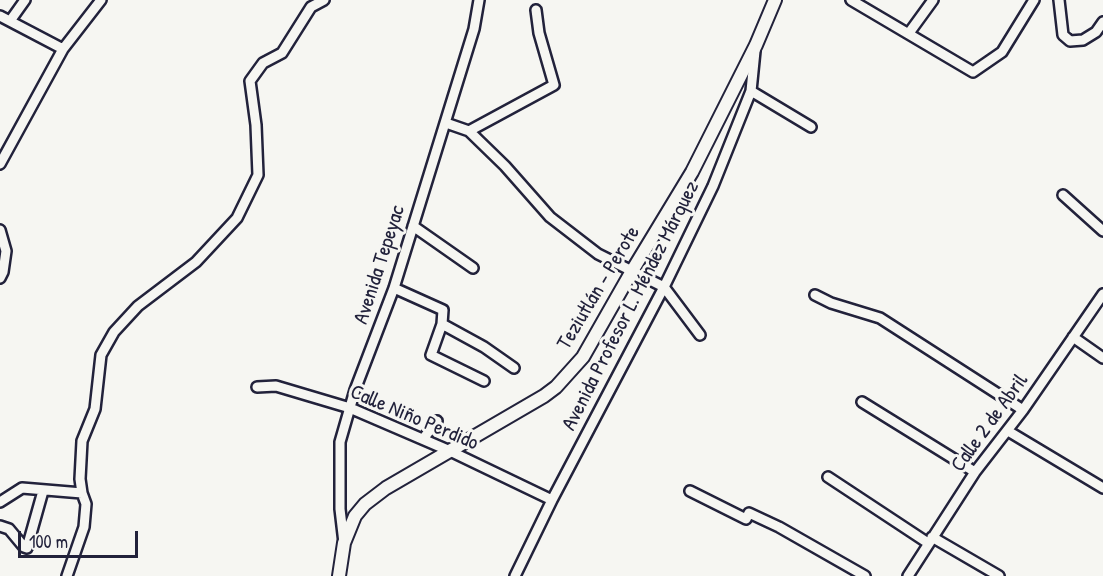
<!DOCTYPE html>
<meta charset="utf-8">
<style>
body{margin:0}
#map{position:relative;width:1103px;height:576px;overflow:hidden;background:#f6f6f2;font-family:"Patrick Hand",sans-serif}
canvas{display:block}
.scale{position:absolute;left:18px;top:531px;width:120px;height:27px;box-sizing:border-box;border:3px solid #22223b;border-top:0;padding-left:8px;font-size:18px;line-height:21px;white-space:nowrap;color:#22223b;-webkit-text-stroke:4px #f6f6f2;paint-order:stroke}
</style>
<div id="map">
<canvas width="1103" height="576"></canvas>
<div class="scale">100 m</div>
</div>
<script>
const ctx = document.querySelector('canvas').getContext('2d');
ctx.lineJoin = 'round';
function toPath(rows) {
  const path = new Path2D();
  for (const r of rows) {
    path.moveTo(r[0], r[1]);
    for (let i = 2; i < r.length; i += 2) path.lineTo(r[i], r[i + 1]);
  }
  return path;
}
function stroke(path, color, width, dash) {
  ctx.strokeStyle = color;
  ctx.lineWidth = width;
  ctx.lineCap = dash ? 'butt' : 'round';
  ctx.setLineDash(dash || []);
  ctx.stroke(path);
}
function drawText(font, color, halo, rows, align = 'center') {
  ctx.font = font + ' "Patrick Hand",sans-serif';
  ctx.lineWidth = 6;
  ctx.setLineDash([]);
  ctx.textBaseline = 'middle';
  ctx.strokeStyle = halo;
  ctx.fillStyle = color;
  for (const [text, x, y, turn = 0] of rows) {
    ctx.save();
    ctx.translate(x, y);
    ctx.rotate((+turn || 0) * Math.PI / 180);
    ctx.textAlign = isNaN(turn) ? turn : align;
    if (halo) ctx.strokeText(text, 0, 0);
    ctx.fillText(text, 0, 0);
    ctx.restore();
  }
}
const minor = toPath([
 [851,0,973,72,1002,52,1034,0],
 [1059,0,1063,35,1070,41,1083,40,1096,32,1103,22],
 [0,16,63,49],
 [10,21,25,0],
 [909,33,933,0],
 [751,91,811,127],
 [446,123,469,131,505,166,550,217,598,254,664,287,700,335],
 [469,131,554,85,539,33,536,10],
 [0,164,63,49,101,0],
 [1063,195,1103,231],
 [413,226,473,268],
 [0,230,6,251,3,272,0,278],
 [394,288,443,310,442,324,431,355,484,381],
 [815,295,831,303,880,318,1023,410],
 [442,324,484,347,514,368],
 [1073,337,1103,358],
 [257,387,276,386,350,408,450,451,552,500],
 [862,402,975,472],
 [1008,431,1103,488],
 [423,439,437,421],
 [828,477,928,543],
 [690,491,746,519,749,513,779,527,865,576],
 [0,502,22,488,82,493],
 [0,526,9,529,24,547,27,548,43,491],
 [932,537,999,576],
 [344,543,340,509,340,442,355,390,394,288,474,29,479,0],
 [67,576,84,527,86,504,82,493,80,479,82,441,95,409,101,355,114,332,138,306,196,262,237,218,258,175,256,125,250,81,263,63,282,53,311,7,324,0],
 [515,576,552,500,664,287,713,186,751,91,755,51],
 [908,576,975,472,1023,410,1103,294]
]);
const major = toPath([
 [339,576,344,543,355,516,365,504,386,488,544,396,556,387,583,357,632,271,692,172,756,45,775,0]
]);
const streetNames = [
 ["Avenida Tepeyac",380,265,-72],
 ["Teziutlán - Perote",599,288,-59],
 ["Avenida Profesor L. Méndez Márquez",631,306,-63],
 ["Calle Niño Perdido",414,418,23],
 ["Calle 2 de Abril",990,423,-54]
];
stroke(minor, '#22223b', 14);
stroke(major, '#22223b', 16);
stroke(minor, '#f6f6f2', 9);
stroke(major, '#f6f6f2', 12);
drawText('21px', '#22223b', '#f6f6f2', streetNames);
</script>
